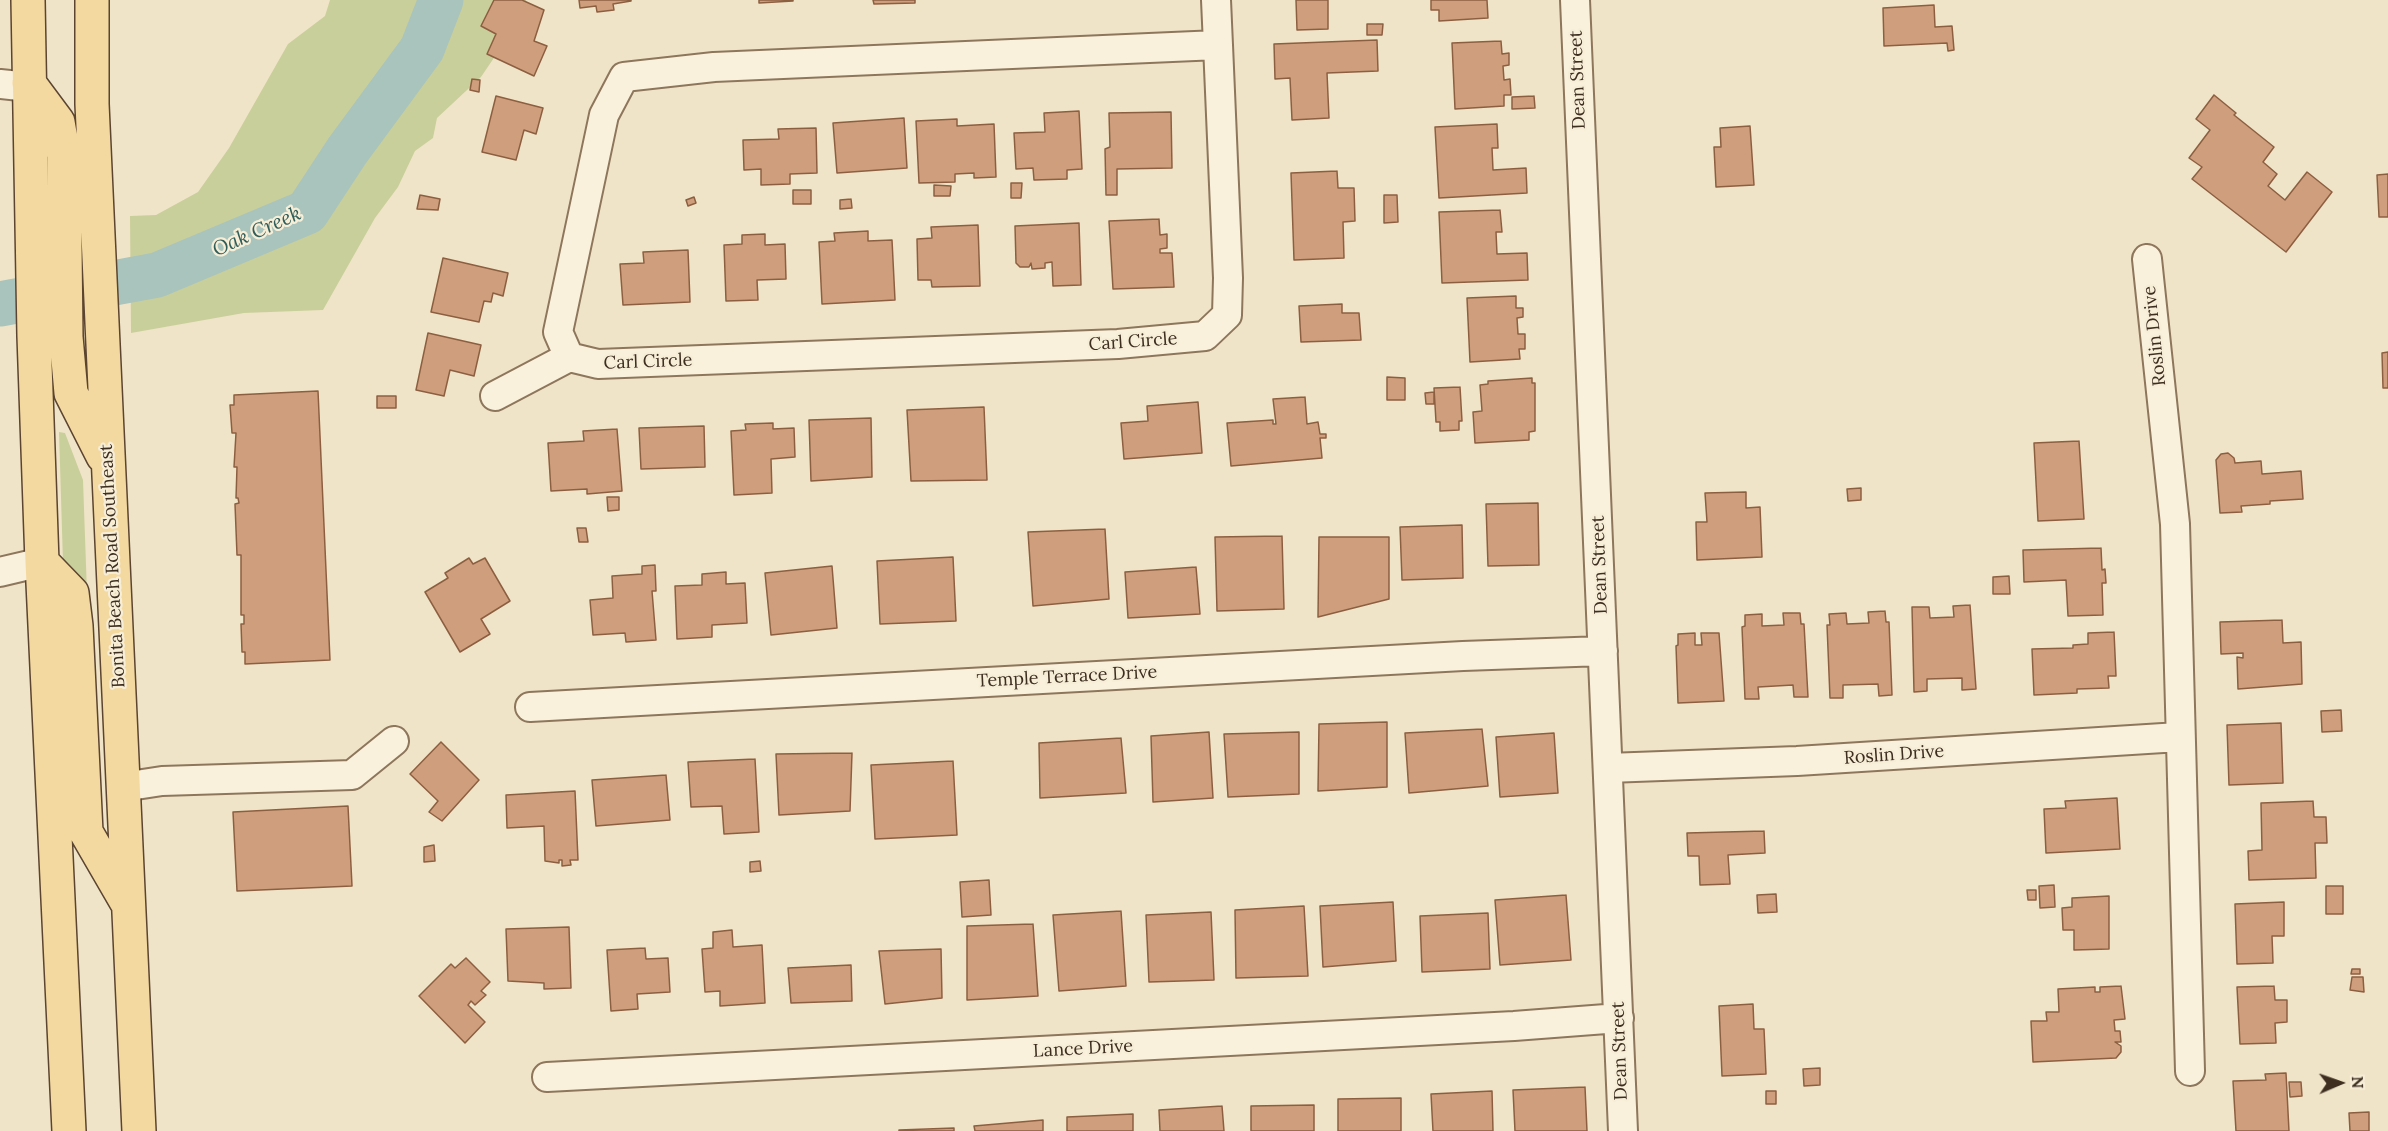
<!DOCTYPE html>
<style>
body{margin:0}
#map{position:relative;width:2388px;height:1131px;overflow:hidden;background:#f0e4c8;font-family:Lora,serif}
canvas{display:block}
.north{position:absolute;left:2310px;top:1053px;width:60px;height:60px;-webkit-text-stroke:4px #f7eed8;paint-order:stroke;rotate:88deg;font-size:16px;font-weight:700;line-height:24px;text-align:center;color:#3d2e20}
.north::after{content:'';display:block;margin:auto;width:21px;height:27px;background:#3d2e20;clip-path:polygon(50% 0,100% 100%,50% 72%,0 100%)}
</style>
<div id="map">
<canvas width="2388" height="1131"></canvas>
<div class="north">N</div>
</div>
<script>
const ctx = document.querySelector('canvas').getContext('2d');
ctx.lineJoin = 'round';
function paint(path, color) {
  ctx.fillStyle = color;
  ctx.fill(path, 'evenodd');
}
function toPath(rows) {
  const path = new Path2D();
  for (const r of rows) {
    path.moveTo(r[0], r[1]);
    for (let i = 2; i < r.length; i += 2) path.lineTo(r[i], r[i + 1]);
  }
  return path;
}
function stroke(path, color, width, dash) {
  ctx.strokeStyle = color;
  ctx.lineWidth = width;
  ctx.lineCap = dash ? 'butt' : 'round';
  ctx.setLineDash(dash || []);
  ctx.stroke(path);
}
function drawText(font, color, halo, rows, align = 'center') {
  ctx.font = font + ' Lora,serif';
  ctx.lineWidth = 4.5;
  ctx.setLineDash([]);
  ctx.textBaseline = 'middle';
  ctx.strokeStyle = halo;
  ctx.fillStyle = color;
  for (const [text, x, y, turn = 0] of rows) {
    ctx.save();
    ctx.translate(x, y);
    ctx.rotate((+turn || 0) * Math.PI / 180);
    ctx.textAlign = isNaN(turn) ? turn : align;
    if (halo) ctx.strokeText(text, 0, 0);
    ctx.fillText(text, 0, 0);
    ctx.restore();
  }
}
const green = toPath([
 [330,0,526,0,525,12,481,77,437,118,433,138,415,151,398,187,375,218,323,310,244,313,131,333,130,216,156,215,198,192,229,148,288,44,325,16],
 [59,432,65,433,83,480,87,593,63,563]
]);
const river = toPath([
 [0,304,157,275,307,212,347,151,422,49,441,0]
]);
const building = toPath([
 [494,0,522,0,544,10,534,41,547,46,534,76,487,54,496,34,481,26,494,0],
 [579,0,631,0,631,1,613,4,614,10,597,12,596,6,580,8,579,0],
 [759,0,793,0,793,1,759,3,759,0],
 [873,0,915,0,915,3,874,4,873,0],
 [1296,0,1328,0,1328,29,1297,30,1296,0],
 [1431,0,1487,0,1488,18,1439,21,1439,10,1431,10,1431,0],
 [1934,5,1935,27,1952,26,1954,50,1948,51,1947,43,1884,46,1883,8,1934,5],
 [1367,24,1383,24,1382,35,1367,35,1367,24],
 [1377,40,1378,71,1327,73,1329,118,1292,120,1290,78,1275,79,1274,44,1377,40],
 [1501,41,1502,54,1509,53,1509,65,1503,66,1504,80,1510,79,1511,95,1504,95,1504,106,1455,109,1452,43,1501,41],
 [472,79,480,80,479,92,470,90,472,79],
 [2214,95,2236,113,2234,115,2274,147,2263,162,2277,174,2268,186,2285,200,2307,172,2332,192,2286,252,2192,179,2202,167,2189,158,2210,130,2196,119,2214,95],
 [496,96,543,108,536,134,524,130,516,160,482,152,496,96],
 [1534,96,1535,108,1512,109,1512,97,1534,96],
 [1079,111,1082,169,1067,170,1067,179,1034,180,1033,168,1016,169,1014,133,1045,132,1044,113,1079,111],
 [1171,112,1172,168,1117,169,1117,195,1106,195,1105,149,1110,147,1109,113,1171,112],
 [904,118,907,168,837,173,833,123,904,118],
 [957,119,957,126,994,124,996,177,974,178,974,173,955,174,955,182,919,183,916,121,957,119],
 [1497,124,1498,148,1492,148,1493,170,1526,168,1527,193,1439,198,1435,127,1497,124],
 [1750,126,1754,185,1716,187,1714,147,1721,147,1720,128,1750,126],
 [816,128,817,173,790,174,790,184,761,185,761,169,744,170,743,140,779,139,778,129,816,128],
 [1337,171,1338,188,1354,188,1355,221,1343,222,1344,258,1294,260,1291,173,1337,171],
 [2388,174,2388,217,2379,217,2377,175,2388,174],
 [1011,183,1022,183,1021,198,1011,198,1011,183],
 [934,185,951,186,950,196,934,196,934,185],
 [793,190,811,190,811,204,793,204,793,190],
 [420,195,440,199,438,210,417,209,420,195],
 [1384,195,1397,195,1398,222,1384,223,1384,195],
 [694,197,696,203,688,206,686,200,694,197],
 [851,199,852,208,840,209,840,200,851,199],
 [1500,210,1502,232,1496,232,1497,254,1527,253,1528,280,1442,283,1439,212,1500,210],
 [1159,219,1160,235,1167,234,1167,248,1160,249,1160,253,1172,253,1174,287,1113,289,1109,221,1159,219],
 [1079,223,1081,285,1053,286,1052,262,1045,263,1045,268,1032,269,1031,263,1029,267,1020,267,1016,263,1015,226,1079,223],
 [978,225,980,286,932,287,931,280,918,280,917,239,932,238,931,227,978,225],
 [868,231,868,241,892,240,895,300,822,304,819,242,835,241,834,233,868,231],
 [765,234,765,245,785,244,786,279,757,280,758,300,726,301,724,245,742,244,742,235,765,234],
 [688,250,690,302,623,305,620,264,644,263,643,252,688,250],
 [443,258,508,273,503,296,493,293,491,302,484,301,479,322,431,312,443,258],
 [1516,296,1516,308,1523,308,1523,317,1517,318,1518,334,1525,334,1525,349,1519,349,1520,359,1470,362,1467,298,1516,296],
 [1342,304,1342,313,1359,313,1361,340,1301,342,1299,306,1342,304],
 [428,333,481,345,474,376,450,370,444,396,416,390,428,333],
 [2388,352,2388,388,2383,388,2382,353,2388,352],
 [1387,377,1405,378,1405,400,1387,400,1387,377],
 [1532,378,1532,383,1535,383,1535,431,1529,432,1529,440,1475,443,1473,412,1482,411,1480,385,1488,384,1488,381,1532,378],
 [1460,387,1462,421,1459,421,1459,430,1440,431,1440,422,1436,422,1434,388,1460,387],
 [318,391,330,660,245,664,245,652,242,652,241,624,244,624,244,615,241,615,241,555,237,555,235,504,239,503,238,498,236,498,237,467,234,467,236,433,232,433,230,405,234,405,234,395,318,391],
 [1434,392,1434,404,1426,404,1425,393,1434,392],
 [377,396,396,396,396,408,377,408,377,396],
 [1305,397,1307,424,1318,422,1320,434,1326,434,1326,438,1320,438,1322,458,1231,466,1227,423,1273,420,1273,424,1276,424,1273,399,1305,397],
 [1198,402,1202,453,1124,459,1121,423,1148,421,1147,406,1198,402],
 [984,407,987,480,911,481,907,410,984,407],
 [871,418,872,477,811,481,809,420,871,418],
 [773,423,773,429,794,428,795,457,771,459,772,493,734,495,731,431,746,430,745,424,773,423],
 [704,426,705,467,641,469,639,428,704,426],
 [617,429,622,491,587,494,587,489,551,491,548,443,584,441,583,431,617,429],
 [2079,441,2084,519,2038,521,2034,443,2079,441],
 [2228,453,2234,458,2235,463,2261,461,2262,474,2301,471,2303,499,2270,501,2270,504,2241,506,2242,512,2220,513,2216,460,2221,454,2228,453],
 [1861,488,1861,500,1848,501,1847,489,1861,488],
 [1746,492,1746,508,1760,507,1762,557,1697,560,1696,522,1707,522,1705,493,1746,492],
 [607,497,619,497,619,510,608,511,607,497],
 [1538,503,1539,565,1488,566,1486,504,1538,503],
 [1462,525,1463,578,1402,580,1400,527,1462,525],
 [577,528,586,528,588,542,579,542,577,528],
 [1105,529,1109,599,1033,606,1028,532,1105,529],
 [1282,536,1284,609,1217,611,1215,537,1282,536],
 [1319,537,1389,537,1389,599,1318,617,1319,537],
 [2101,548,2102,570,2105,569,2106,583,2102,583,2103,615,2068,616,2066,580,2024,582,2023,550,2101,548],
 [953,557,956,621,880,624,877,561,953,557],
 [469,558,473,564,485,558,510,601,481,619,490,634,460,652,425,592,448,578,445,573,469,558],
 [655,565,656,591,652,591,656,640,626,642,625,633,593,635,590,600,613,598,612,576,642,574,642,566,655,565],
 [832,566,837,628,771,635,765,573,832,566],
 [1196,567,1200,614,1128,618,1125,572,1196,567],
 [726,572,726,584,745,583,747,623,712,625,712,637,677,639,675,586,702,585,702,574,726,572],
 [2009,576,2010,594,1993,594,1993,577,2009,576],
 [1970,605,1976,689,1962,690,1962,678,1927,679,1927,691,1914,692,1912,607,1929,607,1930,618,1954,617,1953,606,1970,605],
 [1885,611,1886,622,1889,622,1892,695,1879,696,1878,684,1843,685,1843,698,1830,698,1827,625,1830,625,1829,614,1846,613,1847,624,1869,623,1868,612,1885,611],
 [1783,613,1800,613,1801,624,1804,624,1808,697,1794,697,1793,685,1758,687,1759,699,1745,699,1742,627,1745,626,1745,615,1762,614,1762,626,1784,625,1783,613],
 [2282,620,2283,643,2301,642,2302,684,2238,689,2237,657,2243,658,2243,653,2221,654,2220,622,2282,620],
 [2114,632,2116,676,2108,676,2109,688,2077,689,2077,693,2034,695,2032,649,2073,648,2073,645,2088,644,2088,633,2114,632],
 [1695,633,1695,645,1702,645,1701,633,1719,633,1724,701,1678,703,1676,646,1678,645,1678,634,1695,633],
 [2341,710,2342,731,2322,732,2321,711,2341,710],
 [1387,722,1387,787,1318,791,1319,724,1387,722],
 [2281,723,2283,783,2229,785,2227,725,2281,723],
 [1482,729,1488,786,1409,793,1405,733,1482,729],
 [1209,732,1213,798,1153,802,1151,736,1209,732],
 [1299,732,1299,794,1228,797,1224,734,1299,732],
 [1554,733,1558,793,1500,797,1496,737,1554,733],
 [1121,738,1126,793,1040,798,1039,743,1121,738],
 [441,742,479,780,442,821,429,812,438,801,410,774,441,742],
 [852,753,850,811,779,815,776,754,852,753],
 [755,759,759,832,724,834,722,806,691,807,688,762,755,759],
 [953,761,957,835,875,839,871,765,953,761],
 [666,775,670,820,596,826,592,780,666,775],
 [575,791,578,860,570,860,571,865,562,866,562,860,559,860,559,863,545,861,544,826,507,828,506,795,575,791],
 [2117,798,2120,849,2046,853,2044,809,2066,808,2065,801,2117,798],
 [2313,801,2314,817,2326,817,2327,843,2315,843,2316,878,2249,880,2248,851,2262,850,2261,803,2313,801],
 [348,806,352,886,237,891,233,812,348,806],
 [1764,831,1765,853,1728,855,1730,884,1700,885,1699,856,1688,856,1687,833,1764,831],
 [434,845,435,861,424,862,424,847,434,845],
 [760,861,761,871,750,872,750,862,760,861],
 [989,880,991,915,962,917,960,882,989,880],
 [2054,885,2055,907,2040,908,2039,886,2054,885],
 [2326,886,2343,886,2343,914,2326,914,2326,886],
 [2027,890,2036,890,2036,900,2028,900,2027,890],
 [1776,894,1777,912,1758,913,1757,895,1776,894],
 [1566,895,1571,960,1500,965,1495,900,1566,895],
 [2109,896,2109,949,2074,950,2074,930,2063,930,2062,908,2072,907,2072,898,2109,896],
 [1393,902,1396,961,1323,967,1320,906,1393,902],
 [2284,902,2284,936,2272,936,2273,963,2237,964,2235,904,2284,902],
 [1304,906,1308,976,1236,978,1235,910,1304,906],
 [1121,911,1126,986,1059,991,1053,915,1121,911],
 [1211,912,1214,980,1149,982,1146,915,1211,912],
 [1488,913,1490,969,1422,972,1420,916,1488,913],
 [1033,924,1038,996,967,1000,967,926,1033,924],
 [569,927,571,988,544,989,544,983,508,981,506,929,569,927],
 [732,930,733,947,762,945,765,1003,720,1006,720,991,705,992,702,949,713,948,713,932,732,930],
 [645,948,646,959,668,958,670,992,637,994,638,1009,611,1011,607,950,645,948],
 [941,949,942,998,885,1004,879,951,941,949],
 [466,958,490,982,481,991,486,995,475,1005,471,1001,468,1005,485,1022,465,1043,419,996,451,964,455,968,466,958],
 [851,965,852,1001,791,1003,788,968,851,965],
 [2352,969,2360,969,2360,974,2351,974,2352,969],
 [2352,977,2363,977,2364,992,2350,990,2352,977],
 [2121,986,2125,1019,2114,1020,2115,1031,2120,1031,2121,1042,2115,1042,2121,1046,2121,1052,2116,1058,2033,1062,2031,1021,2047,1021,2046,1012,2059,1012,2058,989,2095,987,2095,992,2100,992,2100,987,2121,986],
 [2274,986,2275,1000,2287,1000,2287,1022,2275,1023,2276,1043,2240,1044,2237,987,2274,986],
 [1753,1004,1754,1029,1764,1029,1766,1074,1722,1076,1719,1006,1753,1004],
 [1820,1068,1820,1085,1804,1086,1803,1069,1820,1068],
 [2286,1073,2289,1131,2236,1131,2233,1081,2266,1080,2265,1074,2286,1073],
 [2289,1082,2301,1082,2302,1096,2290,1097,2289,1082],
 [1585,1087,1587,1131,1515,1131,1513,1090,1585,1087],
 [1492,1091,1493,1131,1433,1131,1431,1094,1492,1091],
 [1766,1091,1776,1091,1776,1104,1766,1104,1766,1091],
 [1401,1098,1401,1131,1338,1131,1338,1099,1401,1098],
 [1314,1105,1314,1131,1251,1131,1251,1106,1314,1105],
 [1222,1106,1224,1131,1160,1131,1159,1110,1222,1106],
 [2369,1112,2369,1131,2350,1131,2349,1113,2369,1112],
 [1133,1114,1133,1131,1067,1131,1067,1117,1133,1114],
 [1043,1120,1043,1131,975,1131,974,1126,1043,1120],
 [954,1128,954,1131,899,1131,899,1130,954,1128]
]);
const minor = toPath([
 [1216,0,1218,45],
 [1575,0,1623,1131],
 [1218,45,1228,278,1227,315,1205,336,1118,344,598,364,569,357,558,332,604,115,624,77,714,67,1218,45],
 [0,84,29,87],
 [2147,259,2175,524,2190,1071],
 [495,396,569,357],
 [0,572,42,562],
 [530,707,1463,656,1603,651],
 [1608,768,1797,761,2179,737],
 [123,787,162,781,352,775,394,741],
 [547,1077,1514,1026,1619,1018]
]);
const major = toPath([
 [28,0,34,336,42,562,69,1131],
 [92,0,92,104,139,1131],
 [29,83,58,122,64,156,66,337,71,393,103,456],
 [42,562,72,593,76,626,86,832,126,901]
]);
const streetNames = [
 ["Dean Street",1578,80,-92],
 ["Roslin Drive",2155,336,-96],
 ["Carl Circle",1133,342,-4],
 ["Carl Circle",648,362,-2],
 ["Dean Street",1600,565,-92],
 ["Bonita Beach Road Southeast",113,566,-93],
 ["Temple Terrace Drive",1067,677,-3],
 ["Roslin Drive",1894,755,-4],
 ["Lance Drive",1083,1049,-3],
 ["Dean Street",1620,1051,-92]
];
const waterNames = [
 ["Oak Creek",257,232,-24]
];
paint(green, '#c9cf9b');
stroke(river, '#a9c4bc', 45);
paint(building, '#cf9f7d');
stroke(building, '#8d5f41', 1.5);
stroke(minor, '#8d765c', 32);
stroke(major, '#5b4430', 36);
stroke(minor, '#faf1dc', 28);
stroke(major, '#f3d9a0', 33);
drawText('18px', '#3d2e20', '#f7eed8', streetNames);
drawText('italic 20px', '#2f5d5a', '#f7eed8', waterNames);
</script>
